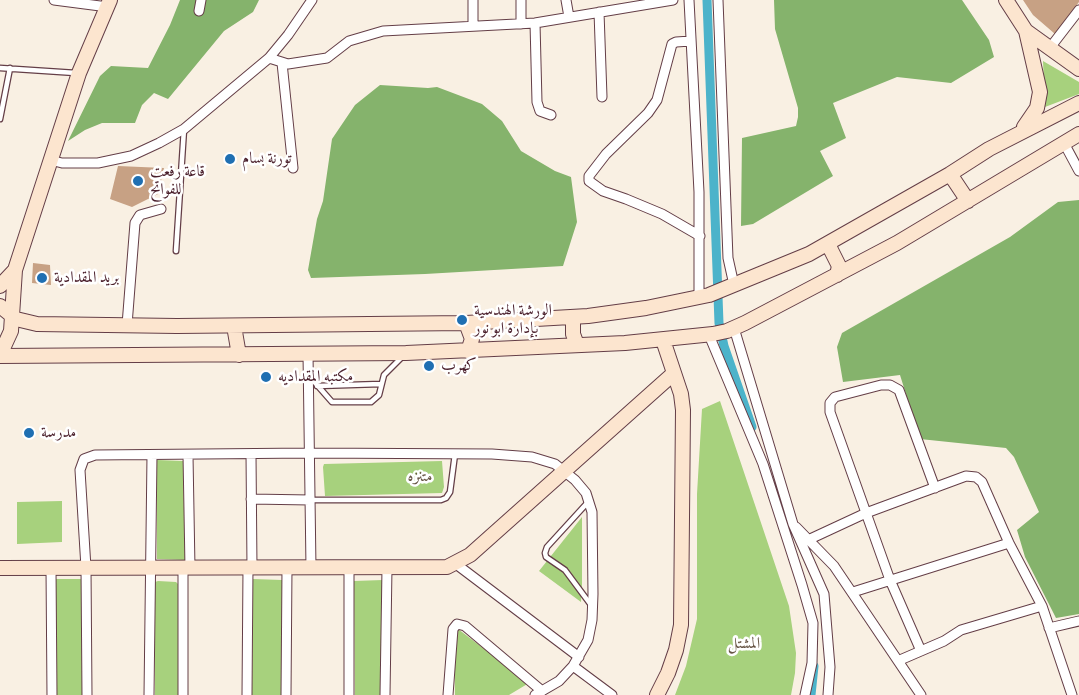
<!DOCTYPE html>
<meta charset="utf-8">
<style>
body{margin:0}
canvas{display:block;background:#f9f0e3}
</style>
<canvas width="1079" height="695"></canvas>
<script>
const ctx = document.querySelector('canvas').getContext('2d');
ctx.lineJoin = 'round';
function paint(path, color) {
  ctx.fillStyle = color;
  ctx.fill(path, 'evenodd');
}
function toPath(rows) {
  const path = new Path2D();
  for (const r of rows) {
    path.moveTo(r[0], r[1]);
    for (let i = 2; i < r.length; i += 2) path.lineTo(r[i], r[i + 1]);
  }
  return path;
}
function stroke(path, color, width, dash) {
  ctx.strokeStyle = color;
  ctx.lineWidth = width;
  ctx.lineCap = dash ? 'butt' : 'round';
  ctx.setLineDash(dash || []);
  ctx.stroke(path);
}
function drawText(font, color, halo, rows, align = 'center') {
  ctx.font = font + ' Alegreya,Amiri,serif';
  ctx.lineWidth = 5;
  ctx.setLineDash([]);
  ctx.textBaseline = 'middle';
  ctx.strokeStyle = halo;
  ctx.fillStyle = color;
  for (const [text, x, y, turn = 0] of rows) {
    ctx.save();
    ctx.translate(x, y);
    ctx.rotate((+turn || 0) * Math.PI / 180);
    ctx.textAlign = isNaN(turn) ? turn : align;
    if (halo) ctx.strokeText(text, 0, 0);
    ctx.fillText(text, 0, 0);
    ctx.restore();
  }
}
const green = toPath([
 [1043,61,1079,82,1079,94,1045,107],
 [720,401,789,606,796,653,795,673,791,695,675,695,686,666,697,619,697,494,702,409],
 [157,460,183,461,185,560,157,559],
 [442,461,444,487,442,493,325,496,323,467,324,464],
 [62,501,62,542,17,544,17,502],
 [582,517,582,584,581,602,539,571],
 [56,579,81,579,82,695,54,695],
 [253,579,282,580,281,695,252,695],
 [383,580,383,695,355,695,354,581],
 [158,581,176,582,178,584,178,695,155,695,155,582],
 [458,629,529,683,509,695,455,695,454,638]
]);
const forest = toPath([
 [180,0,259,0,253,12,224,31,168,99,154,93,142,105,135,123,102,123,85,130,68,141,100,76,111,66,148,68,170,25],
 [774,0,962,0,989,40,994,57,951,83,897,77,833,103,846,138,820,151,833,176,753,224,741,226,742,138,796,126,798,117,798,108,775,29],
 [380,85,428,88,437,87,482,104,502,121,521,151,555,171,571,177,577,222,563,266,425,274,311,278,308,270,317,219,323,201,332,139,355,105],
 [1079,200,1079,614,1056,618,1025,557,1017,530,1039,512,1014,457,1006,448,920,439,900,375,843,382,837,347,842,333,1010,237,1058,202]
]);
const canal = toPath([
 [707,0,719,323,724,346,752,427],
 [811,695,814,666]
]);
const building = toPath([
 [1023,0,1079,0,1079,2,1055,34,1033,15],
 [118,166,164,168,158,194,132,207,110,199],
 [33,263,50,265,51,285,32,283]
]);
const lane = toPath([
 [0,68,76,73],
 [0,119,10,68],
 [176,251,184,129],
 [310,377,332,402,371,402,379,395,384,375,403,356],
 [317,386,381,384],
 [310,500,441,500,446,498,450,492,455,454],
 [589,501,547,547,545,553,546,557,565,570,591,605]
]);
const street = toPath([
 [54,0,108,7],
 [566,0,569,17],
 [689,0,699,192,699,297],
 [718,0,728,258,734,285],
 [199,11,201,0],
 [599,12,602,97],
 [535,23,537,102,540,111,551,115],
 [521,24,521,0],
 [473,26,473,0],
 [691,41,676,42,672,44,657,100,648,113,606,154,589,176,589,181,603,191,626,199,662,214,700,236],
 [1049,49,1079,10],
 [269,58,288,64,327,58,349,41,383,31,535,23,673,0],
 [282,63,293,168],
 [1064,143,1079,171],
 [50,160,62,163,98,163,131,156,159,143,184,129,269,58,288,35,312,0],
 [127,325,135,223,140,215,161,209],
 [734,328,793,524,824,594,830,667,828,695],
 [709,335,763,464,802,585,813,623,812,663,805,695],
 [308,354,311,568],
 [251,454,252,568],
 [188,455,190,568],
 [251,499,310,500],
 [796,527,834,566,921,695],
 [810,539,866,513,966,476,976,477,982,482,1009,543,1042,606,1072,695],
 [456,564,579,657],
 [349,568,349,695],
 [51,569,52,695],
 [853,592,1009,543],
 [1049,628,1079,621],
 [921,651,890,580,830,412,830,403,835,397,881,385,890,385,899,390,935,488],
 [900,660,944,641,961,630,1042,606],
 [573,666,612,695],
 [87,695,86,568,80,470,84,459,95,455,309,453,492,454,532,457,555,464,575,480,586,493,592,512,593,594,592,620,588,640,573,666,559,681,535,695],
 [149,695,152,455],
 [183,695,183,568],
 [247,695,248,568],
 [286,695,287,568],
 [385,695,387,568],
 [448,695,453,629,457,624,465,626,542,691]
]);
const secondary = toPath([
 [1006,0,1026,31,1079,69],
 [1024,127,1037,108,1040,92,1026,31],
 [950,174,968,201],
 [828,244,839,266,837,275],
 [0,286,15,270],
 [0,306,16,319,37,324,177,326,466,323,588,316,646,308,709,295,809,254,950,174,989,149,1079,103],
 [573,317,573,334,577,345],
 [466,323,472,339,468,351],
 [234,326,239,355],
 [0,355,11,331,15,270,79,73,110,0],
 [0,356,406,353,625,343,713,334,727,331,745,323,897,243,1079,134],
 [0,568,447,567,470,555,673,374],
 [657,695,668,673,676,650,681,625,683,410,681,394,663,340]
]);
const markers = [
 [230,159,6,"#1f6fb2"],
 [138,181,6,"#1f6fb2"],
 [42,278,6,"#1f6fb2"],
 [462,320,6,"#1f6fb2"],
 [429,366,6,"#1f6fb2"],
 [266,377,6,"#1f6fb2"],
 [29,433,6,"#1f6fb2"]
];
const poiNames = [
 ["تورنة بسام",242,159],
 ["قاعة رفعت",150,172],
 ["للفواتح",150,190],
 ["بريد المقدادية",54,278],
 ["الورشة الهندسية",474,311],
 ["بإدارة ابو نور",474,329],
 ["كهرب",441,366],
 ["مكتبه المقداديه",278,377],
 ["مدرسة",41,433]
];
const parkNames = [
 ["متنزه",420,477],
 ["المشتل",744,644]
];
paint(green, '#a7d17d');
paint(forest, '#85b36c');
stroke(canal, '#4cb3ca', 9);
paint(building, '#c7a184');
stroke(lane, '#643e47', 7);
stroke(street, '#643e47', 11);
stroke(secondary, '#643e47', 16);
stroke(lane, '#fff', 4.5);
stroke(street, '#fff', 9);
stroke(secondary, '#fce5cf', 14);
for (const [x, y, r, color] of markers) {
  const dot = new Path2D();
  dot.arc(x, y, r, 0, 2 * Math.PI);
  ctx.fillStyle = color;
  ctx.fill(dot);
  stroke(dot, '#fff', 2);
}
drawText('16px', '#4a1f2b', '#fff', poiNames, 'left');
drawText('16px', '#665444', '#fff', parkNames);
</script>
